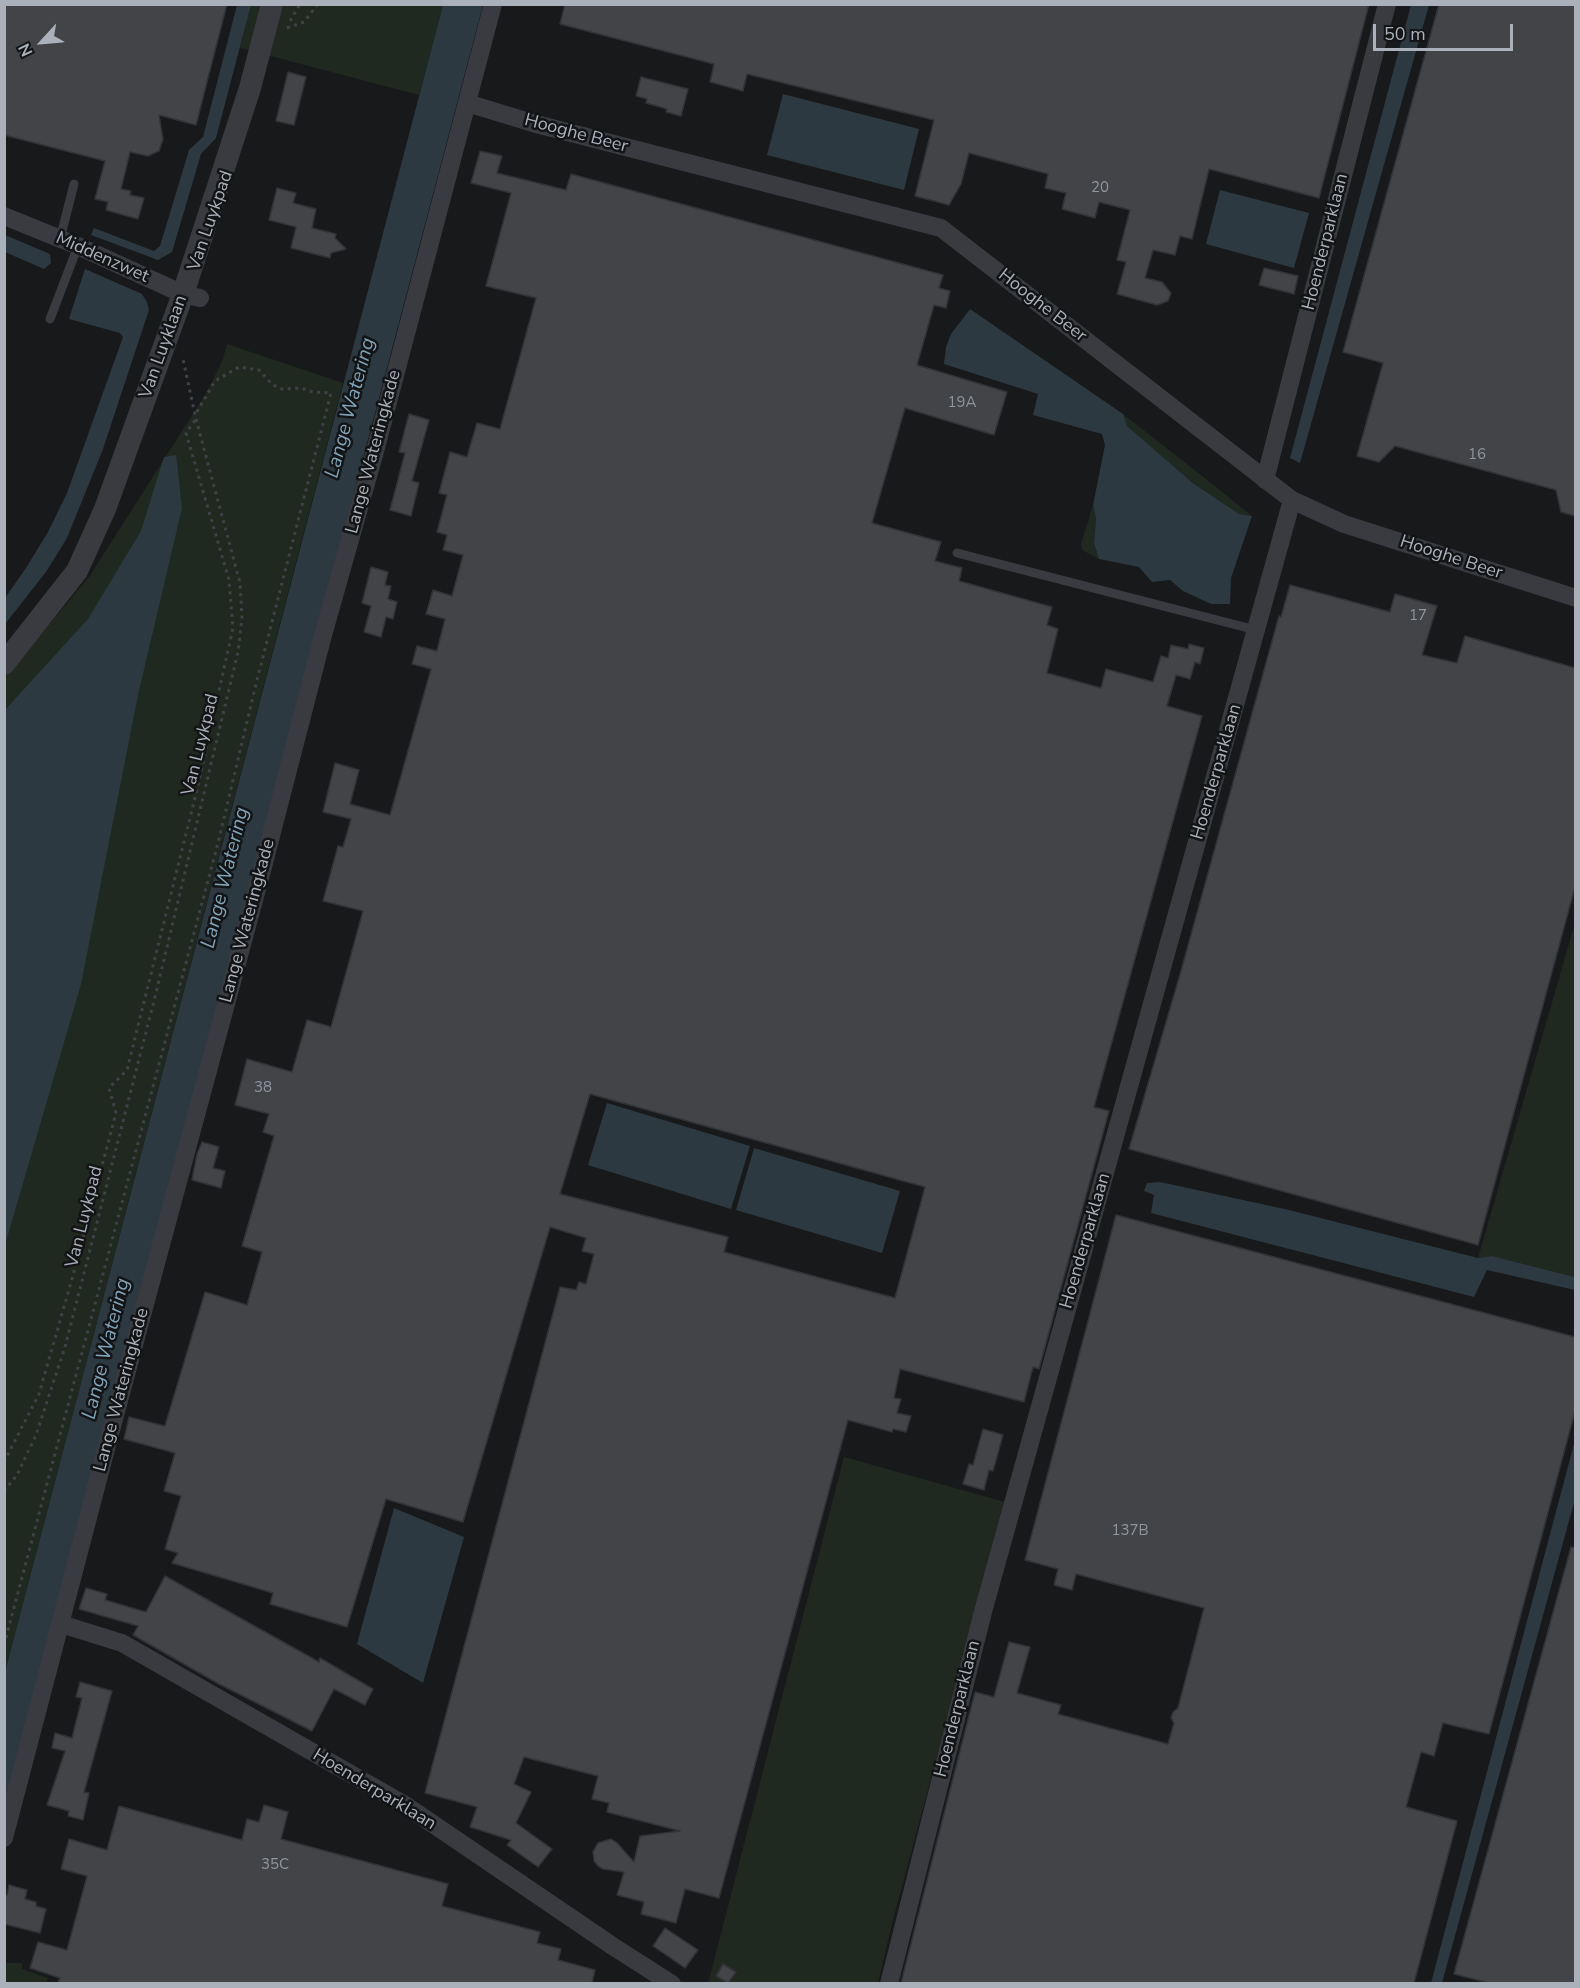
<!DOCTYPE html>
<style>
body{margin:0}
#map{position:relative;width:1580px;height:1988px;overflow:hidden;background:#18191b;font-family:"Nunito Sans",sans-serif}
canvas{display:block}
.frame{position:absolute;inset:0;border:6px solid #aab1bb;pointer-events:none}
.north{position:absolute;left:12px;top:12px;width:60px;height:60px;-webkit-text-stroke:4px #131416;paint-order:stroke;rotate:244deg;font-size:16px;font-weight:700;line-height:24px;text-align:center;color:#aab1bb}
.north::after{content:'';display:block;margin:auto;width:21px;height:27px;background:#aab1bb;clip-path:polygon(50% 0,100% 100%,50% 72%,0 100%)}
.scale{position:absolute;left:1373px;top:24px;width:140px;height:27px;box-sizing:border-box;border:3px solid #aab1bb;border-top:0;padding-left:8px;font-size:18px;line-height:21px;white-space:nowrap;color:#aab1bb;-webkit-text-stroke:4px #131416;paint-order:stroke}
</style>
<div id="map">
<canvas width="1580" height="1988"></canvas>
<div class="frame"></div>
<div class="north">N</div>
<div class="scale">50 m</div>
</div>
<script>
const ctx = document.querySelector('canvas').getContext('2d');
ctx.lineJoin = 'round';
function paint(path, color) {
  ctx.fillStyle = color;
  ctx.fill(path, 'evenodd');
}
function toPath(rows) {
  const path = new Path2D();
  for (const r of rows) {
    path.moveTo(r[0], r[1]);
    for (let i = 2; i < r.length; i += 2) path.lineTo(r[i], r[i + 1]);
  }
  return path;
}
function stroke(path, color, width, dash) {
  ctx.strokeStyle = color;
  ctx.lineWidth = width;
  ctx.lineCap = dash ? 'butt' : 'round';
  ctx.setLineDash(dash || []);
  ctx.stroke(path);
}
function drawText(font, color, halo, rows, align = 'center') {
  ctx.font = font + ' "Nunito Sans",sans-serif';
  ctx.lineWidth = 5;
  ctx.setLineDash([]);
  ctx.textBaseline = 'middle';
  ctx.strokeStyle = halo;
  ctx.fillStyle = color;
  for (const [text, x, y, turn = 0] of rows) {
    ctx.save();
    ctx.translate(x, y);
    ctx.rotate((+turn || 0) * Math.PI / 180);
    ctx.textAlign = isNaN(turn) ? turn : align;
    if (halo) ctx.strokeText(text, 0, 0);
    ctx.fillText(text, 0, 0);
    ctx.restore();
  }
}
const green = toPath([
 [251,5,443,5,419,95,240,48],
 [227,344,343,383,5,1672,5,677,89,577,207,392,223,359],
 [1123,414,1201,475,1252,516,1239,514,1194,484,1127,426],
 [1093,505,1096,519,1094,543,1099,559,1082,550,1081,544],
 [1575,923,1575,1277,1492,1256,1478,1258],
 [844,1457,1005,1502,893,1920,878,1983,708,1984],
 [5,1963,22,1963,22,1969,48,1978,46,1983,5,1983]
]);
const water = toPath([
 [237,5,251,5,216,138,201,154,172,252,158,260,91,235,94,228,154,251,160,246,189,150,203,137],
 [443,5,483,5,5,1811,5,1672],
 [1411,5,1429,5,1300,463,1290,458],
 [783,94,919,129,904,190,767,155],
 [1220,190,1309,213,1294,268,1206,244],
 [5,235,50,254,51,263,44,269,5,252],
 [85,269,142,294,147,302,149,310,103,449,67,538,46,572,5,624,5,598,26,568,48,532,67,493,123,337,120,333,69,319],
 [970,309,1123,414,1127,426,1194,484,1239,514,1252,516,1231,578,1230,604,1211,604,1183,591,1170,580,1152,582,1139,567,1099,559,1094,543,1096,519,1093,505,1105,445,1102,434,1033,415,1038,394,944,364,946,347,951,334],
 [176,455,182,508,138,695,81,984,5,1245,5,710,88,619,141,531,164,457],
 [607,1103,750,1146,731,1209,588,1165],
 [754,1148,900,1191,882,1253,736,1210],
 [1160,1182,1289,1210,1478,1258,1492,1256,1575,1277,1575,1290,1487,1270,1474,1297,1151,1213,1154,1195,1144,1191,1147,1183],
 [1575,1440,1575,1499,1442,1983,1431,1983],
 [394,1508,464,1537,423,1683,357,1644]
]);
const building = toPath([
 [4,4,227,4,196,125,159,115,163,139,159,151,148,156,130,152,121,189,131,191,130,195,144,198,138,219,106,210,108,202,95,199,105,161,4,135,4,4],
 [565,4,1369,4,1319,198,1209,169,1192,239,1180,236,1175,255,1153,250,1145,278,1162,282,1171,293,1168,301,1157,305,1117,294,1126,262,1117,260,1130,210,1099,202,1095,218,1062,209,1066,193,1045,188,1048,174,969,153,961,184,949,205,915,196,934,120,747,74,743,91,710,82,714,64,560,24,565,4],
 [1439,4,1575,4,1575,516,1561,512,1556,490,1395,446,1379,462,1357,456,1383,363,1343,352,1439,4],
 [288,72,306,77,294,125,276,121,288,72],
 [641,77,688,89,681,116,666,112,667,109,646,103,647,99,636,96,641,77],
 [480,151,502,156,497,173,566,190,571,174,943,275,939,288,950,291,946,308,934,305,917,365,1007,392,994,435,905,408,872,523,941,542,935,561,962,568,959,581,1052,607,1047,625,1058,629,1047,673,1101,688,1106,669,1153,682,1161,656,1168,658,1171,645,1188,649,1189,644,1204,648,1200,664,1195,662,1190,679,1176,675,1167,706,1202,716,1094,1107,1109,1111,1039,1369,1033,1367,1024,1402,900,1369,894,1398,901,1399,897,1413,911,1416,906,1432,893,1429,892,1432,848,1420,719,1898,685,1889,676,1923,641,1914,644,1902,617,1895,624,1872,603,1869,598,1866,594,1861,593,1852,598,1843,611,1839,617,1843,634,1862,640,1836,680,1831,607,1812,609,1803,592,1799,598,1776,524,1757,514,1784,531,1792,516,1823,552,1849,538,1867,507,1845,511,1840,470,1827,477,1807,425,1793,560,1287,576,1290,579,1282,586,1284,594,1254,582,1251,586,1238,550,1227,463,1522,386,1499,347,1627,270,1604,273,1593,172,1563,178,1553,165,1549,181,1496,164,1491,175,1453,124,1439,129,1417,165,1426,205,1292,247,1305,262,1252,242,1246,274,1136,263,1132,269,1114,235,1105,247,1059,292,1072,307,1020,331,1027,363,911,323,901,338,846,343,847,351,819,323,812,335,763,359,770,350,804,390,815,431,669,412,664,417,646,437,651,445,619,426,614,433,590,452,596,463,555,443,550,447,535,437,532,447,495,439,493,450,452,467,457,477,423,500,429,536,298,486,286,511,193,471,183,480,151],
 [590,1094,925,1187,895,1298,724,1252,728,1237,560,1194,590,1094],
 [277,188,296,193,293,203,316,209,312,228,336,234,335,238,346,249,331,253,330,258,291,248,296,227,269,220,277,188],
 [1264,268,1298,276,1294,294,1259,285,1264,268],
 [409,414,429,420,412,481,419,483,411,516,390,510,405,453,399,452,409,414],
 [371,567,388,572,385,585,391,586,388,599,397,602,393,619,386,617,381,637,364,632,371,606,362,603,371,567],
 [1290,585,1390,612,1395,594,1437,606,1422,655,1457,663,1465,636,1575,668,1575,887,1478,1245,1129,1149,1181,971,1279,616,1281,617,1290,585],
 [202,1142,219,1147,213,1168,225,1171,221,1188,192,1180,197,1154,202,1142],
 [1116,1215,1575,1337,1575,1411,1489,1734,1443,1723,1434,1756,1421,1752,1406,1807,1457,1821,1414,1983,901,1983,975,1692,994,1697,1009,1642,1030,1647,1017,1693,1061,1705,1058,1714,1168,1744,1174,1723,1171,1718,1173,1712,1178,1708,1204,1608,1076,1574,1072,1590,1054,1585,1058,1569,1025,1560,1116,1215],
 [983,1429,1003,1435,993,1471,989,1470,984,1490,963,1484,969,1464,973,1465,983,1429],
 [1571,1547,1575,1548,1575,1983,1489,1983,1454,1974,1571,1547],
 [165,1576,319,1662,320,1658,373,1689,365,1705,334,1689,312,1731,219,1684,133,1635,138,1626,79,1609,86,1588,107,1594,105,1600,146,1612,165,1576],
 [80,1682,112,1691,84,1792,89,1793,83,1820,68,1816,69,1811,47,1805,65,1751,52,1748,55,1733,72,1738,82,1698,76,1697,80,1682],
 [264,1805,288,1812,281,1839,448,1884,442,1906,540,1932,537,1943,561,1949,558,1960,595,1970,592,1983,58,1983,60,1978,30,1968,38,1942,67,1950,87,1876,61,1869,69,1839,107,1850,119,1806,242,1840,247,1819,259,1822,264,1805],
 [9,1885,27,1890,25,1899,36,1902,36,1906,46,1909,40,1933,4,1924,4,1894,7,1895,9,1885],
 [665,1928,698,1950,685,1968,653,1946,665,1928],
 [723,1964,736,1972,728,1983,716,1976,723,1964]
]);
const path = toPath([
 [290,21,300,4],
 [287,28,304,22,318,4],
 [4,1462,39,1394,70,1286,116,1113,109,1088,127,1070,197,790,233,628,229,580,186,433,196,419],
 [4,1491,17,1475,36,1435,65,1347,154,1001,238,652,242,618,240,583,196,419,183,359],
 [4,1645,218,843,257,680,331,393,313,392,301,388,282,389,273,385,259,370,239,367,215,381,195,415]
]);
const service = toPath([
 [60,239,74,184],
 [50,319,78,246],
 [957,553,1256,630]
]);
const minor = toPath([
 [467,103,536,124,941,228,1292,500,1344,524,1576,598],
 [4,216,78,246,183,294,200,298],
 [1265,480,1387,4],
 [61,1624,122,1643,405,1805,614,1947,672,1984],
 [4,1838,107,1445,264,863,323,635,374,455,493,4],
 [889,1984,984,1608,1292,500]
]);
const tertiary = toPath([
 [4,664,77,571,105,509,183,294,250,88,272,4]
]);
const numberNames = [
 ["20",1100,188],
 ["19A",962,403],
 ["16",1477,455],
 ["17",1418,616],
 ["38",263,1088],
 ["137B",1130,1531],
 ["35C",275,1865]
];
const streetNames = [
 ["Hooghe Beer",576,134,15],
 ["Van Luykpad",211,221,-71],
 ["Hoenderparklaan",1326,242,-76],
 ["Middenzwet",102,258,24],
 ["Hooghe Beer",1042,306,38],
 ["Van Luyklaan",164,347,-70],
 ["Lange Wateringkade",374,452,-75],
 ["Hooghe Beer",1451,558,18],
 ["Van Luykpad",201,745,-76],
 ["Hoenderparklaan",1217,772,-74],
 ["Lange Wateringkade",248,921,-75],
 ["Van Luykpad",85,1217,-76],
 ["Hoenderparklaan",1086,1241,-74],
 ["Lange Wateringkade",122,1390,-75],
 ["Hoenderparklaan",958,1709,-76],
 ["Hoenderparklaan",374,1790,31]
];
const waterNames = [
 ["Lange Watering",351,408,-75],
 ["Lange Watering",226,878,-76],
 ["Lange Watering",107,1349,-76]
];
paint(green, '#202920');
paint(water, '#2d3940');
paint(building, '#424448');
stroke(building, '#323337', 1.5);
stroke(path, '#3f4247', 3, [3, 4.5]);
stroke(service, '#393b40', 9);
stroke(minor, '#393b40', 18);
stroke(tertiary, '#393b40', 22);
drawText('15px', '#90969e', null, numberNames);
drawText('18px', '#aab1bb', '#131416', streetNames);
drawText('italic 20px', '#80a3b7', '#131416', waterNames);
</script>
